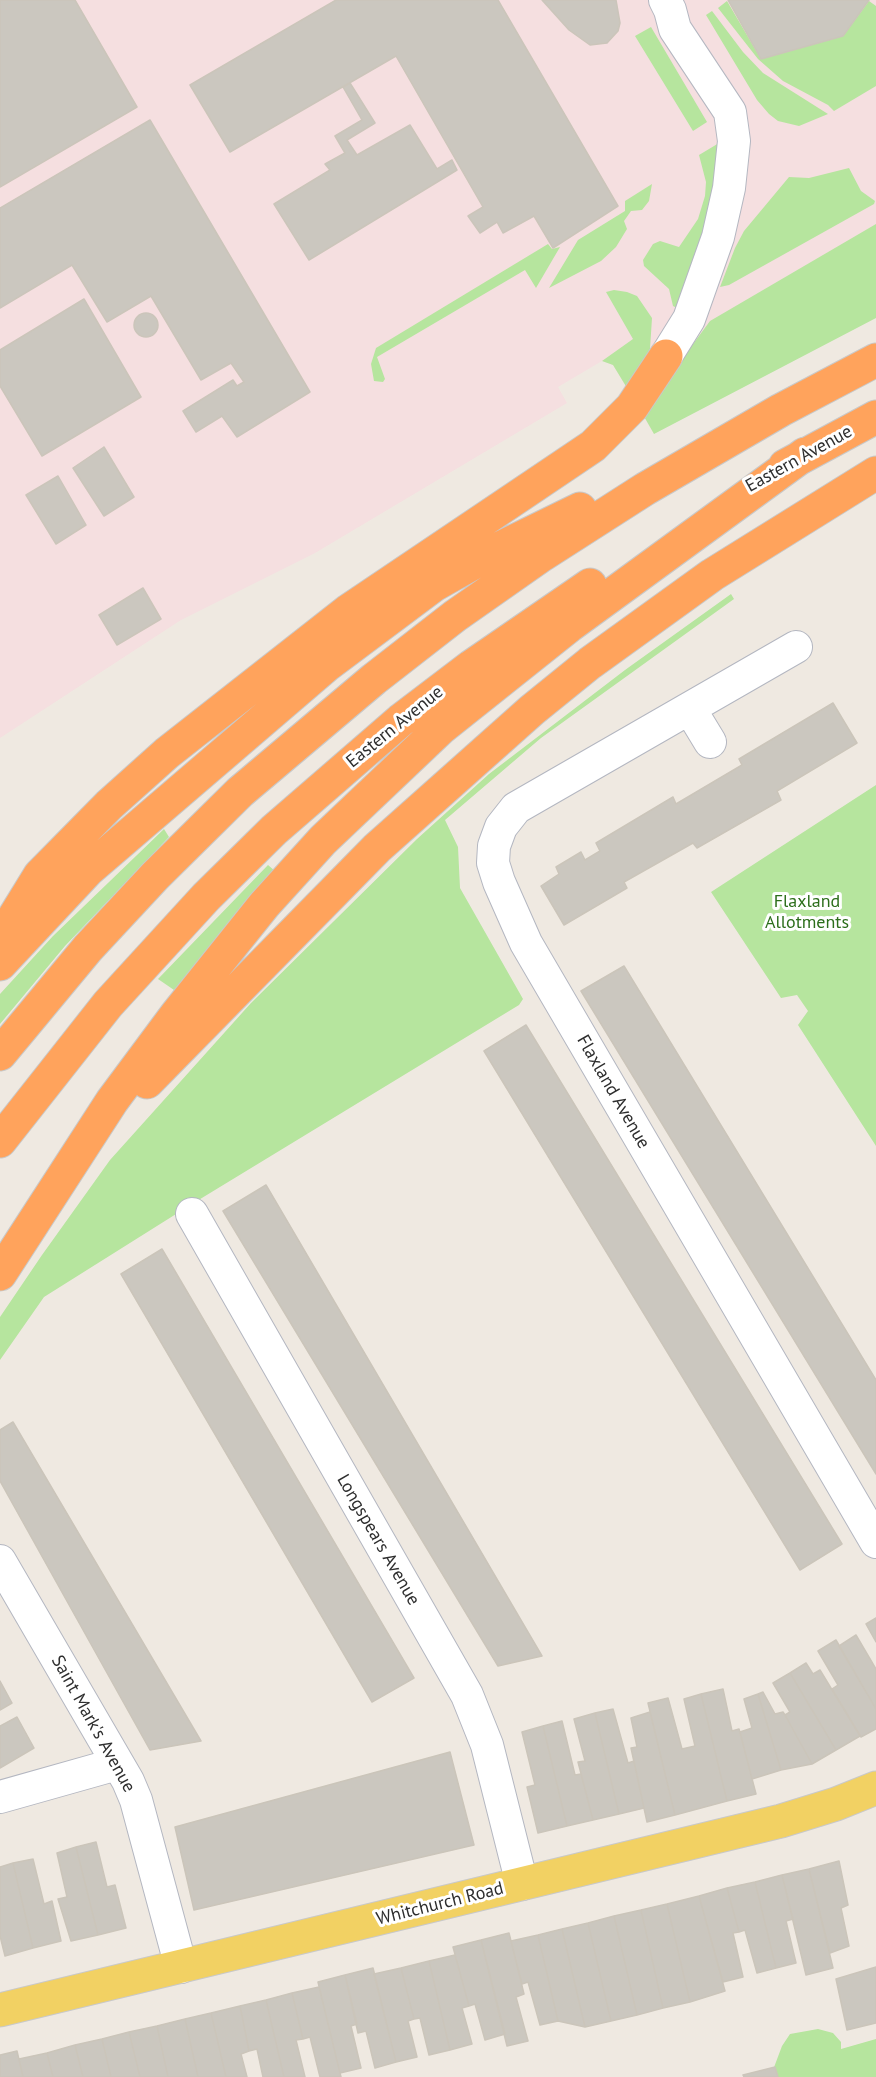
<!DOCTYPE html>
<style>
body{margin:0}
canvas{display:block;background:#efe9e1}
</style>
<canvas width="876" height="2077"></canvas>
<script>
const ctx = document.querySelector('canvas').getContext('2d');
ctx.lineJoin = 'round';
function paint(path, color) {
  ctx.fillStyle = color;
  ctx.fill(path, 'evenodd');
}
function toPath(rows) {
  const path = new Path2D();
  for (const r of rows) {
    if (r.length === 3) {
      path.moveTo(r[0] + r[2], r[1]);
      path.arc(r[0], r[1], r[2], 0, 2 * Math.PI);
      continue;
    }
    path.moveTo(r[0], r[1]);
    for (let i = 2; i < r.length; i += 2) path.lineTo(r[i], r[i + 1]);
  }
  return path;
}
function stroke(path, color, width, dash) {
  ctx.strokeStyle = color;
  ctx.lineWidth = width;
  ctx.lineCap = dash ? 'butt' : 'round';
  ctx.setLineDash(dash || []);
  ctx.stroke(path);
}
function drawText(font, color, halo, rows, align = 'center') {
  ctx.font = font + ' "PT Sans",sans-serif';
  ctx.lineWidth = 6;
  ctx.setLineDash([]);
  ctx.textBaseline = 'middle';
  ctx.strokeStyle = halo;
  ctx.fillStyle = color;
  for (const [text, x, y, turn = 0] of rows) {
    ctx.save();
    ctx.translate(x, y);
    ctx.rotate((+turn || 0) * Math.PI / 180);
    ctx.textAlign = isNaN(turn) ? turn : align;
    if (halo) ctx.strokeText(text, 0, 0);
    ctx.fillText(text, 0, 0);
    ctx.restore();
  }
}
const medical = toPath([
 [0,0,876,0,876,302,654,434,613,365,602,361,558,387,567,403,315,553,181,620,0,738]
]);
const green = toPath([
 [727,1,761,59,843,36,869,1,876,6,876,86,834,111,828,105,783,81,758,59,718,8],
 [712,11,743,52,763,73,828,114,799,126,778,121,769,114,757,100,706,15],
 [651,27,707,122,693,131,635,36],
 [724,140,722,178,677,308,673,306,669,289,644,266,643,260,653,244,660,241,679,247,698,219,705,196,706,182,699,155],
 [849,168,861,191,875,201,874,204,729,285,720,287,735,248,744,231,789,177,809,178],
 [652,184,649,201,642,210,631,211,624,221,627,229,616,247,601,261,549,288,578,240,625,211,625,201],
 [876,224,876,318,654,434,642,413,710,321],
 [548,244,552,249,560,247,536,288,525,270,377,357,385,379,383,382,374,381,371,364,376,348],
 [614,290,627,292,637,296,652,318,650,349,644,363,627,388,613,365,602,361,633,339,606,292],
 [731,594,734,599,541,738,445,820,458,847,460,888,523,999,519,1005,192,1204,44,1297,0,1360,0,1317,42,1255,110,1160,251,1003,417,839,489,774,625,670],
 [876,785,876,1146,798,1025,808,1011,797,995,781,998,711,892],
 [164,829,169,837,65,946,0,1024,0,994,53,936],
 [268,865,275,871,174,990,158,979],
 [818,2029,833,2033,841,2042,841,2049,876,2039,876,2077,774,2077,773,2070,782,2046,790,2034]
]);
const building = toPath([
 [0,0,75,0,137,107,0,187,0,0],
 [336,0,498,0,618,206,553,248,534,216,503,233,497,222,480,233,468,216,483,207,396,56,230,152,190,85,336,0],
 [542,0,616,0,620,23,618,31,607,43,590,45,569,30,542,0],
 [728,0,869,0,843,36,761,59,728,0],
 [350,83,375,123,347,140,357,155,410,125,437,169,452,160,457,170,309,260,274,204,330,170,325,164,345,153,335,136,362,120,343,87,350,83],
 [150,120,310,392,237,437,222,416,196,432,183,411,233,380,237,386,244,382,231,363,201,380,151,296,107,322,72,265,0,308,0,208,150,120],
 [84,299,141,397,42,456,0,386,0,350,84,299],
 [146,325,12],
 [104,447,134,497,104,516,73,468,104,447],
 [58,476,86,525,56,544,26,495,58,476],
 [143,588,161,619,117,645,99,615,143,588],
 [833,703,857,743,777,791,781,800,697,848,693,843,624,882,627,888,564,925,541,886,559,874,556,867,581,852,585,860,600,851,596,843,673,797,676,804,742,765,739,759,833,703],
 [624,966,876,1380,876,1474,581,991,624,966],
 [526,1025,842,1544,800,1570,484,1051,526,1025],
 [266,1185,542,1656,498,1666,223,1211,266,1185],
 [162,1249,414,1678,372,1702,121,1274,162,1249],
 [13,1422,201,1741,150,1750,0,1481,0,1430,13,1422],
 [876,1618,876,1642,866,1624,876,1618],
 [856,1635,876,1669,876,1709,839,1646,856,1635],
 [836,1640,876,1709,876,1729,861,1737,832,1689,838,1685,818,1651,836,1640],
 [806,1663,813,1674,820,1670,860,1736,836,1750,790,1673,806,1663],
 [790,1673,836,1750,812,1764,785,1715,790,1712,773,1683,790,1673],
 [0,1681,12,1703,0,1710,0,1681],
 [723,1689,732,1731,739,1729,756,1794,727,1801,701,1694,723,1689],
 [763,1692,775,1714,783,1712,785,1715,812,1764,781,1770,758,1694,763,1692],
 [701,1694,727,1801,675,1815,648,1703,668,1698,682,1749,695,1746,684,1699,701,1694],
 [758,1694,781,1770,752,1779,740,1732,752,1728,744,1699,758,1694],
 [613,1709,628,1763,634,1761,644,1808,619,1814,595,1713,613,1709],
 [650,1712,675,1815,647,1822,631,1748,637,1747,631,1718,650,1712],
 [595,1713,619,1814,593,1820,578,1762,585,1761,574,1719,595,1713],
 [17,1717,34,1748,0,1768,0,1726,17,1717],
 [562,1721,575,1775,581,1774,593,1820,567,1826,543,1726,562,1721],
 [543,1726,567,1826,538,1833,527,1787,535,1785,522,1732,543,1726],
 [450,1752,474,1845,194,1910,175,1827,450,1752],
 [96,1842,107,1887,115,1885,126,1928,98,1935,76,1847,96,1842],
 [76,1847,98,1935,71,1941,58,1899,67,1897,57,1853,76,1847],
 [33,1859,44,1904,52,1901,61,1941,33,1948,13,1863,33,1859],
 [839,1861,848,1905,841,1908,849,1946,830,1953,809,1869,839,1861],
 [13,1863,33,1948,5,1956,0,1936,0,1867,13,1863],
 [809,1869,833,1968,806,1975,782,1875,809,1869],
 [782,1875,793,1919,786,1921,796,1963,776,1968,755,1882,782,1875],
 [755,1882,776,1968,757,1973,745,1930,739,1932,727,1888,755,1882],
 [727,1888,739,1932,733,1933,743,1977,723,1982,699,1896,727,1888],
 [699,1896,725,1991,690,2002,667,1904,699,1896],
 [667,1904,690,2002,663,2008,641,1910,667,1904],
 [641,1910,663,2008,637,2015,614,1916,641,1910],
 [614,1916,637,2015,611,2021,588,1923,614,1916],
 [588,1923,611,2021,585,2027,562,1929,588,1923],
 [562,1929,585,2027,558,2021,538,1935,562,1929],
 [509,1933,524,1994,516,1997,528,2041,507,2046,481,1940,509,1933],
 [538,1935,558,2021,540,2025,528,1982,522,1984,511,1941,538,1935],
 [481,1940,505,2034,485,2040,475,2004,469,2006,453,1947,481,1940],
 [455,1955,469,2006,462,2008,472,2044,450,2050,429,1961,455,1955],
 [429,1961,450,2050,429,2055,420,2018,414,2019,401,1968,429,1961],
 [876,1967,876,2023,847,2030,836,1979,876,1967],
 [373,1968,396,2062,375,2068,366,2031,358,2033,345,1975,373,1968],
 [401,1968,414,2019,408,2021,417,2057,396,2062,374,1974,401,1968],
 [345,1975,357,2024,351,2026,361,2068,340,2073,318,1982,345,1975],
 [319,1987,340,2073,341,2077,320,2077,310,2037,303,2039,292,1993,319,1987],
 [292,1993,303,2039,296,2040,305,2077,284,2077,266,2000,292,1993],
 [266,2000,284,2077,263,2077,257,2049,249,2051,240,2006,266,2000],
 [240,2006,249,2051,241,2054,247,2077,226,2077,211,2013,240,2006],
 [211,2013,226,2077,198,2077,185,2019,211,2013],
 [185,2019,198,2077,168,2077,157,2026,185,2019],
 [157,2026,168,2077,140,2077,129,2032,157,2026],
 [129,2032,140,2077,111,2077,102,2039,129,2032],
 [102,2039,111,2077,83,2077,75,2045,102,2039],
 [75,2045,83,2077,53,2077,47,2053,75,2045],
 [17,2051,23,2077,0,2077,0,2055,17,2051],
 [47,2053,53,2077,23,2077,19,2059,47,2053],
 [775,2067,778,2077,744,2077,743,2075,775,2067]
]);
const street = toPath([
 [665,0,670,10,675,29,730,112,734,141,729,188,718,237,689,319,666,356],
 [796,647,516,808,501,827,494,846,493,863,499,882,526,943,876,1542],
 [690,709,710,742],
 [192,1214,467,1695,487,1745,522,1884],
 [0,1561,128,1781,136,1800,181,1967],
 [0,1797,117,1764]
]);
const primary = toPath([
 [0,2010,781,1821,836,1804,876,1788]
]);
const highway = toPath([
 [785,466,876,417],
 [0,940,40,875,109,805,167,753,348,611,593,446,632,407,666,356],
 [0,964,88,870,327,665,434,585,498,549,580,509],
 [0,1054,88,948,155,876,240,792,374,679,455,616,542,555,645,489,781,410,876,360],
 [147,1082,377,848,532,710,590,663,712,575,876,473],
 [0,1141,108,1004,206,897,274,830,401,720,472,666,590,585],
 [0,1274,112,1101,176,1015,264,905,323,840,441,728,569,626,805,454]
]);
const streetNames = [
 ["Eastern Avenue",799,459,-29],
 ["Eastern Avenue",395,727,-39],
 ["Flaxland Avenue",613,1092,60],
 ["Longspears Avenue",378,1540,60],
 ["Saint Mark's Avenue",93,1724,61],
 ["Whitchurch Road",440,1904,-14]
];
const parkNames = [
 ["Flaxland",807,902],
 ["Allotments",807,923]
];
paint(medical, '#f5dfe0');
paint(green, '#b6e59e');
paint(building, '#cbc7bf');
stroke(building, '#cbc5ba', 1.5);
stroke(street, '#b4b7c1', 34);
stroke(primary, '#c9c9c9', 35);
stroke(highway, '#c9c9c9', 35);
stroke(street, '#fff', 32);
stroke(primary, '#f2d163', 33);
stroke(highway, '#ffa35c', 33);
drawText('18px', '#2e2e2e', '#fff', streetNames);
drawText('18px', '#2c6e1b', '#fff', parkNames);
</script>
